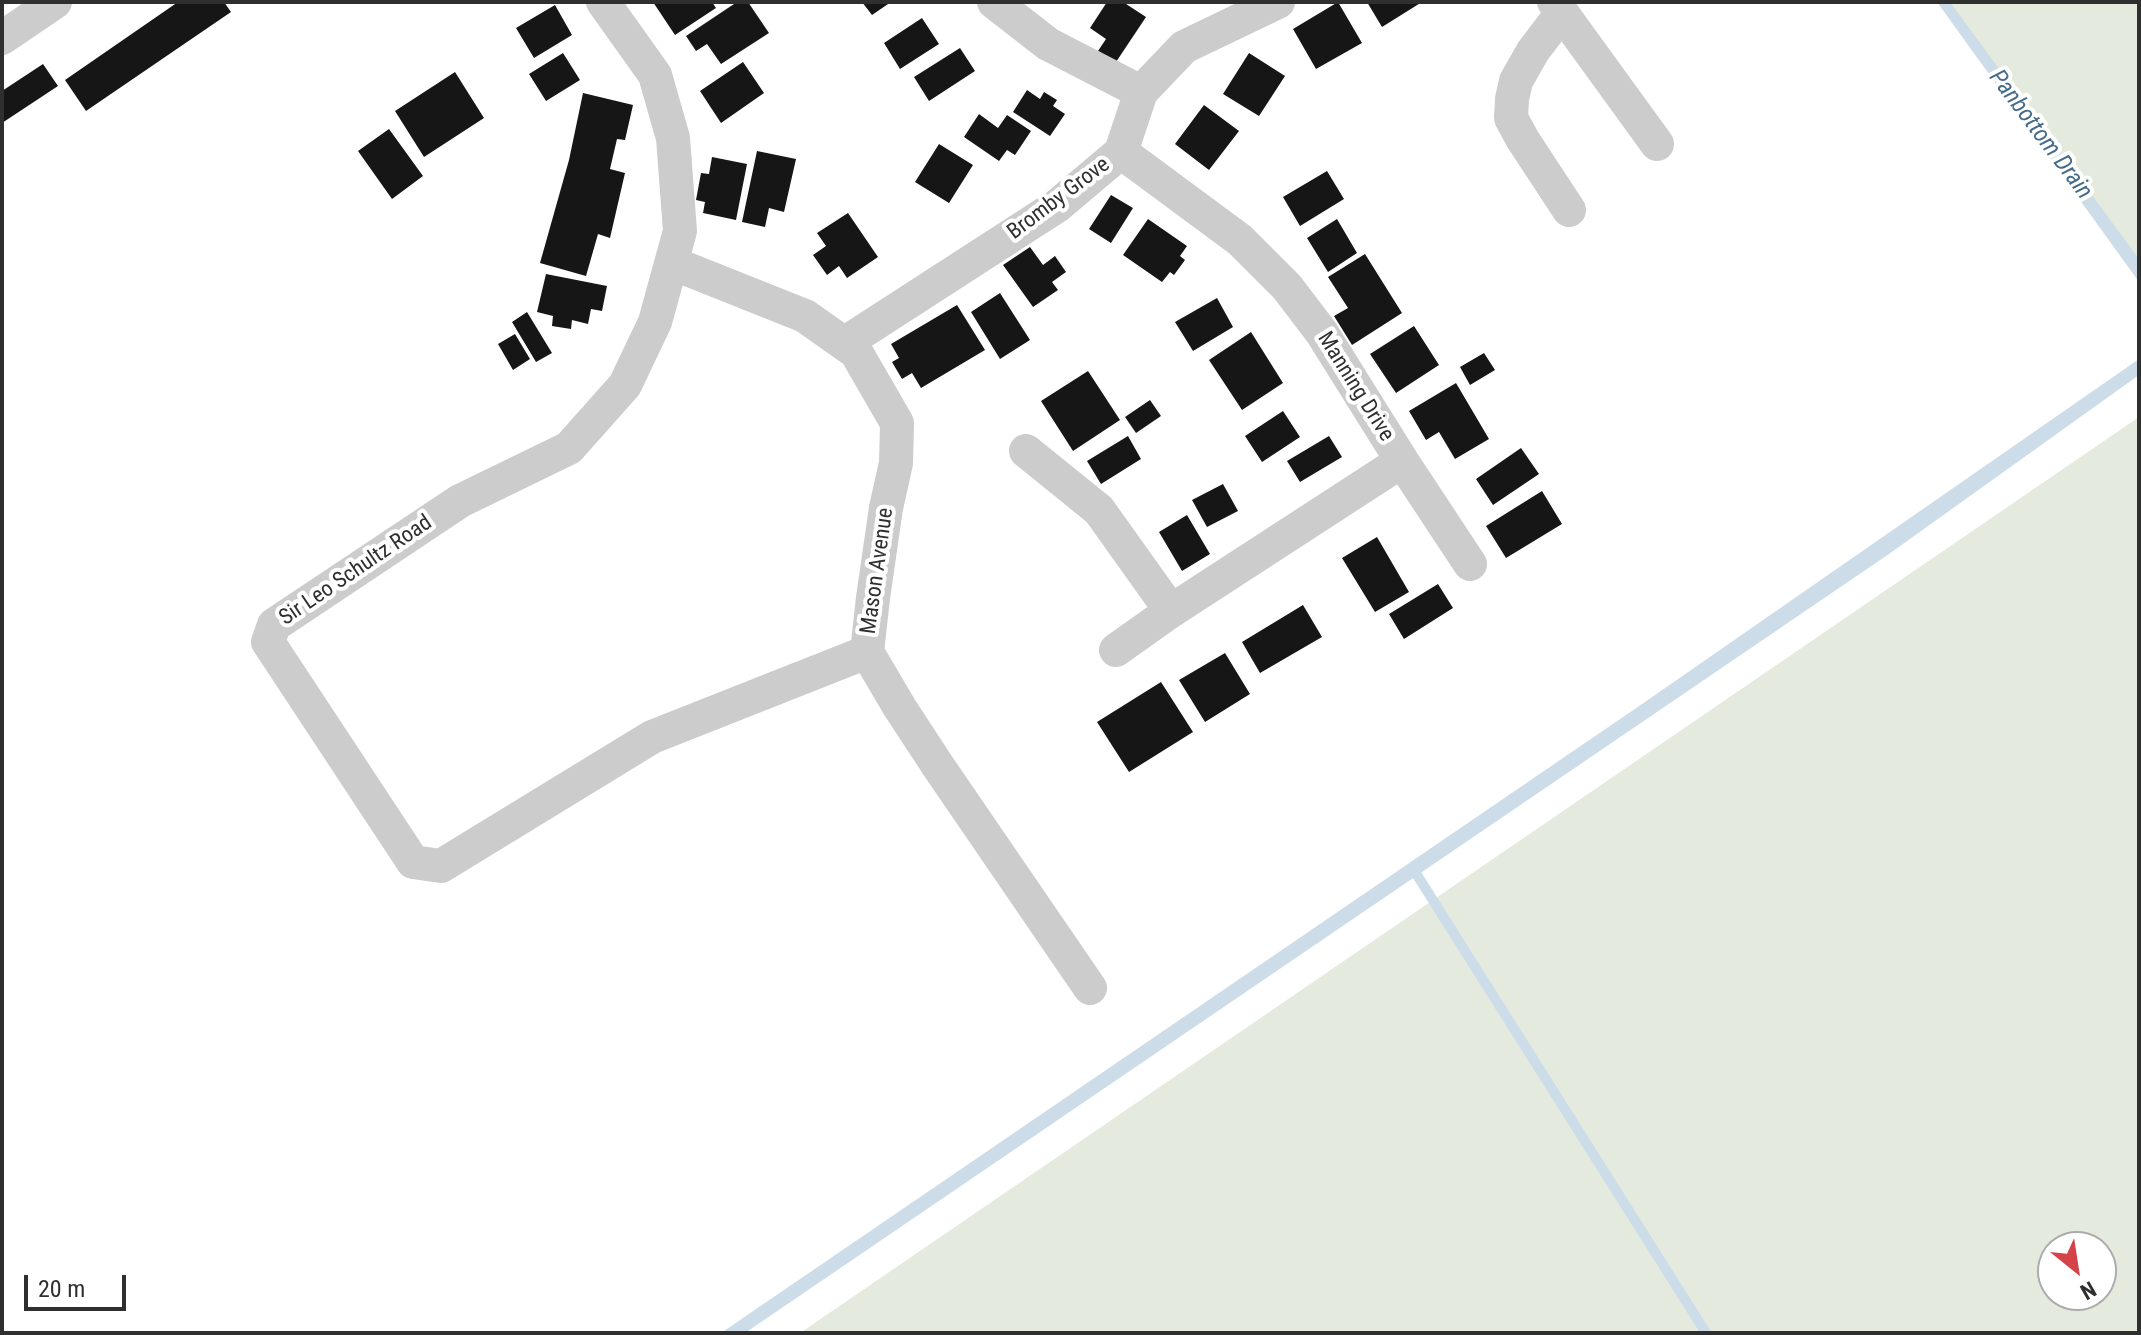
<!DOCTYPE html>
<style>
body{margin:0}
#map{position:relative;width:2141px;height:1335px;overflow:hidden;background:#fff;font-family:"Roboto Condensed",sans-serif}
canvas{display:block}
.frame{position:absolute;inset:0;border:4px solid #2f2f2f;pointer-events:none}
.north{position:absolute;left:2037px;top:1231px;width:80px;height:80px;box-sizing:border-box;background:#fff;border:2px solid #acacac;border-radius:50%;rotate:150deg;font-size:22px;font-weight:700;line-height:32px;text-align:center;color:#2f2f2f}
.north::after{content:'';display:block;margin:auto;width:28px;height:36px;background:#d44348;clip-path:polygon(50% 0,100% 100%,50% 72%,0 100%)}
.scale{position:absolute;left:24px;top:1275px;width:102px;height:36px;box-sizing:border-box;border:4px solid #2f2f2f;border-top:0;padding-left:10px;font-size:24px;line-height:28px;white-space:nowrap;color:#2f2f2f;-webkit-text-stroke:6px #fff;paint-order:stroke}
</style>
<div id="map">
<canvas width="2141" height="1335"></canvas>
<div class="frame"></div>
<div class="north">N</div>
<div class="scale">20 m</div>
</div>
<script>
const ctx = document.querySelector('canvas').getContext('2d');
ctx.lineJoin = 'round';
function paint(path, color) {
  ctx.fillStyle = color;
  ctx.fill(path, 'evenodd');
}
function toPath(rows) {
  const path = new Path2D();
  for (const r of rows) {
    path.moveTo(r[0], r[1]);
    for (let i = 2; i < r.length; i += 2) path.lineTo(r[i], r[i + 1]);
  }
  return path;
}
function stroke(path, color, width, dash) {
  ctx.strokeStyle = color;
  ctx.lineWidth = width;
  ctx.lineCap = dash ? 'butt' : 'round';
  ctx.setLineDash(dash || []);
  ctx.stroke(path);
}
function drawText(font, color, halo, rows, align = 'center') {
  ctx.font = font + ' "Roboto Condensed",sans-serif';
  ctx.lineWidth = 8;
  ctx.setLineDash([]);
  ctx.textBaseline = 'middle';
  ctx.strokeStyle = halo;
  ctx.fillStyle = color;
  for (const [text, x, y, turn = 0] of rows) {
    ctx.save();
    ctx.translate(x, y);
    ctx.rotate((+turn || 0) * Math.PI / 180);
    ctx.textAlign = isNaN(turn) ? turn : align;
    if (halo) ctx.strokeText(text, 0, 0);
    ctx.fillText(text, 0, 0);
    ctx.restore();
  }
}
const green = toPath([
 [1941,2,2139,2,2139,261],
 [2139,417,2139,1333,800,1333],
 [2053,1247,2101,1247,2101,1295,2053,1295]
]);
const water = toPath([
 [1937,2,1950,2,2139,259,2139,282],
 [2139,359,2139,375,1889,554,745,1333,721,1333,1645,702]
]);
const stream = toPath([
 [1417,875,1706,1333]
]);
const building = toPath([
 [178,2,224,2,231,12,86,111,65,80],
 [653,2,712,2,716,8,675,35],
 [737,2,748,2,769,33,721,64,707,44,696,51,686,36],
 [862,2,891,2,872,15],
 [1107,2,1123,2,1146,17,1116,62,1098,51,1106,39,1090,28],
 [1338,2,1362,43,1316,69,1293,29],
 [1367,2,1422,2,1382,27],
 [555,5,572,35,534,58,516,28],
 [922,18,939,44,900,69,884,43],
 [960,48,975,71,929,101,914,77],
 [563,53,580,80,546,101,529,74],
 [1249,53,1285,76,1259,116,1223,94],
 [743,62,764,93,721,123,700,91],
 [43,64,58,86,2,123,2,91],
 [455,72,484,118,424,157,395,111],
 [1027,90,1040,99,1044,92,1057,100,1053,106,1065,114,1050,136,1013,112],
 [583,93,633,105,625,140,617,139,610,169,625,173,610,238,598,234,586,276,540,263,569,160],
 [1204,105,1239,131,1209,170,1175,144],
 [979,114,998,128,1007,115,1031,131,1015,155,1007,150,999,161,964,137],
 [389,129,423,176,392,199,358,151],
 [939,144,973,165,949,203,915,182],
 [757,151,796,159,784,212,769,208,765,227,742,222],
 [712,157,747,164,736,220,703,213,705,202,696,200,701,173,709,174],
 [1327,171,1344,199,1300,226,1283,197],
 [1111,195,1133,208,1111,243,1089,229],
 [848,213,878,257,847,278,839,266,827,275,813,255,826,246,817,233],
 [1148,219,1187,246,1180,256,1185,260,1174,275,1170,272,1162,282,1123,255],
 [1337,219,1357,253,1328,272,1307,238],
 [1030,247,1043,265,1055,256,1066,272,1052,282,1058,290,1033,307,1003,265],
 [1365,254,1402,313,1352,345,1334,316,1348,308,1328,277],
 [546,274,607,286,602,311,591,309,588,324,572,320,571,329,552,326,553,316,537,312],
 [1000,293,1030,340,1000,359,971,312],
 [1217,298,1233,327,1193,351,1175,322],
 [957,305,985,350,921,388,912,373,902,379,892,362,899,358,891,344],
 [527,312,552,353,536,362,512,322],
 [1414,326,1439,365,1396,393,1370,354],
 [1251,332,1283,383,1242,410,1209,360],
 [515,334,530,359,513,370,498,344],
 [1484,353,1495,370,1470,385,1460,367],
 [1088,371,1120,420,1073,451,1041,401],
 [1456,383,1489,439,1455,459,1439,432,1426,440,1409,411],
 [1150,400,1161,416,1136,433,1125,417],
 [1283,411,1300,437,1262,462,1245,436],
 [1128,436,1141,459,1101,484,1087,461],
 [1329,436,1342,457,1300,482,1287,461],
 [1521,448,1539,474,1493,505,1476,479],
 [1223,484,1238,511,1207,527,1192,500],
 [1542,491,1562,524,1506,558,1486,526],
 [1187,515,1210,554,1182,571,1159,532],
 [1377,537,1409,592,1375,612,1342,558],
 [1438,584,1453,608,1404,639,1389,614],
 [1303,605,1322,637,1260,673,1242,642],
 [1225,653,1250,694,1205,722,1179,680],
 [1161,682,1193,732,1129,772,1097,722]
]);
const minor = toPath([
 [603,2,655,75,673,138,680,231,655,322,625,385,569,448,460,501,274,625,268,642,413,862,441,866,652,737,867,652],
 [994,2,1048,44,1141,92],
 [1554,2,1657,144],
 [1562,13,1533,51,1516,81,1512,99,1511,118,1523,140,1569,210],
 [2,38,55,2],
 [1121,152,1240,240,1287,287,1322,333,1402,461,1470,564],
 [672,263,805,316,856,352,897,423,896,463,886,508,873,598,867,652,900,708,938,766,1090,988],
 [845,343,1057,206,1121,152,1141,92,1184,47,1278,2],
 [1026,451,1099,510,1171,611],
 [1116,650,1171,611,1402,461]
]);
const streetNames = [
 ["Bromby Grove",1059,199,-37],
 ["Manning Drive",1355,387,58],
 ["Sir Leo Schultz Road",356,571,-34],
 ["Mason Avenue",878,571,-82]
];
const waterNames = [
 ["Panbottom Drain",2040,135,53]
];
paint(green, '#e4ebde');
paint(water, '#ccdde9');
stroke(stream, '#ccdde9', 10);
paint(building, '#161616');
stroke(minor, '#ccc', 34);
drawText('22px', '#2f2f2f', '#fff', streetNames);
drawText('italic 24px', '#456c89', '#fff', waterNames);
</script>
